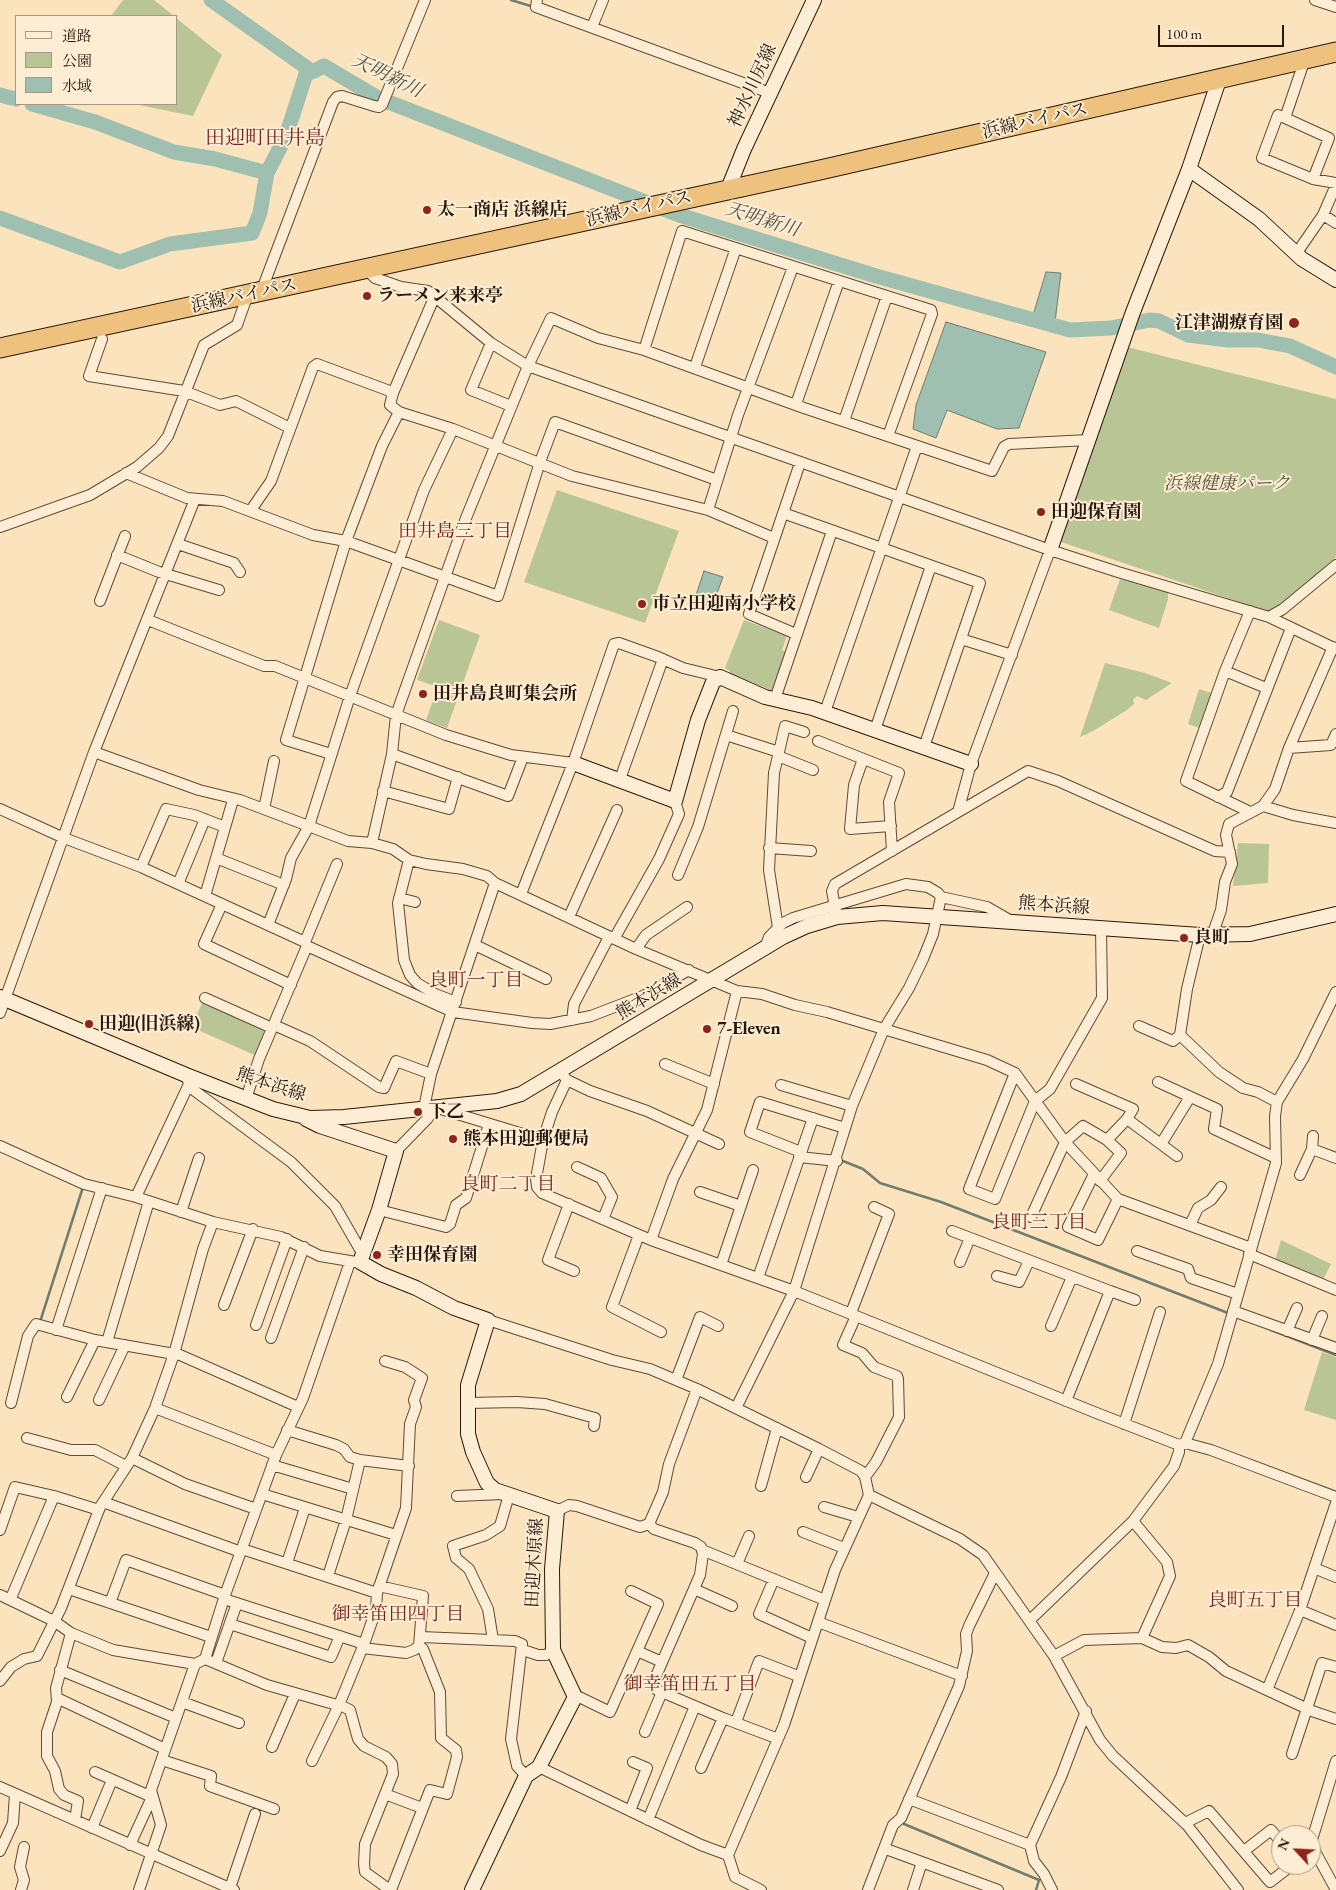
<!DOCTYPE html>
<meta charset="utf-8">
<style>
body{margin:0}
#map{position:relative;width:1336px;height:1890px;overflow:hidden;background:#fbe4bd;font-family:"EB Garamond","Noto Serif JP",serif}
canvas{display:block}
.legend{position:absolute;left:15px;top:15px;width:162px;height:90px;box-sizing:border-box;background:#fcedd4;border:1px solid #a89784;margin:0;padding:6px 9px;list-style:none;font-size:15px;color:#29170b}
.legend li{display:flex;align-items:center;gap:10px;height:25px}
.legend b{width:25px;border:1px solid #a89784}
.north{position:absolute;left:1271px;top:1825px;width:50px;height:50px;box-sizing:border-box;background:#fcedd4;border:1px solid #a89784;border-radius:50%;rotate:295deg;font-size:14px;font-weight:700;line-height:20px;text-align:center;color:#29170b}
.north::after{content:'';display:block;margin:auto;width:18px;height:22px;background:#8f2418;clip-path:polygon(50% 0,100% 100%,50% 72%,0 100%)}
.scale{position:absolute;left:1158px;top:25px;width:126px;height:22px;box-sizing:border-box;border:2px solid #29170b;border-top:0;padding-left:6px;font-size:15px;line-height:18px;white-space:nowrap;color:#29170b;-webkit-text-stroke:4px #fcedd4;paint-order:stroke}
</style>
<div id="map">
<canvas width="1336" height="1890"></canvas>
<ul class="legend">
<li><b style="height:6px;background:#fcedd4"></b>道路</li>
<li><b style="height:14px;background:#bac595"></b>公園</li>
<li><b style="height:14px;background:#9fbfb0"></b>水域</li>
</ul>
<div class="north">N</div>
<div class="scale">100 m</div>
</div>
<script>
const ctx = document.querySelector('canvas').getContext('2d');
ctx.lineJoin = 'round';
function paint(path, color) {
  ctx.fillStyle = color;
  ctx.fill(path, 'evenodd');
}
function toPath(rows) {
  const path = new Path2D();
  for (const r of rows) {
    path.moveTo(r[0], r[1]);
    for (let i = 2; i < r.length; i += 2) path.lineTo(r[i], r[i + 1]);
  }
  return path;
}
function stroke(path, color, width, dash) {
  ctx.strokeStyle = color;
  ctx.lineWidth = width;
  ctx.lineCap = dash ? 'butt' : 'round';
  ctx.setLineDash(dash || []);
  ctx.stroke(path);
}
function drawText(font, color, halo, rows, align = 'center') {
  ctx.font = font + ' "EB Garamond","Noto Serif JP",serif';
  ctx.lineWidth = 4;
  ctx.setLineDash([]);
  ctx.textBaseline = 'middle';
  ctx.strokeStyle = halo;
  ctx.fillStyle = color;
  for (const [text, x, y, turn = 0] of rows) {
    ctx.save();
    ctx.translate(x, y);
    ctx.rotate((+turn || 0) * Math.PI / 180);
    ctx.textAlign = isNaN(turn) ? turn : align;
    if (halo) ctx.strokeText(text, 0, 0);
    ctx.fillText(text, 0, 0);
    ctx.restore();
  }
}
const green = toPath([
 [123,0,154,0,174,16,111,16],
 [176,18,222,55,193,116,134,104,176,104],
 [1127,347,1336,399,1336,557,1300,589,1269,612,1058,541],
 [557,490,679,531,645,623,524,582],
 [1120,579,1168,588,1168,599,1159,628,1109,610],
 [439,620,480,635,447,728,426,720,438,687,417,680],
 [744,620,787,636,782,650,786,652,773,691,729,673,730,671,725,668],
 [1105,663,1145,673,1172,683,1146,700,1137,696,1133,700,1134,704,1127,710,1093,731,1080,737],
 [1199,689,1215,694,1202,729,1188,724],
 [1238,843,1269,844,1268,883,1233,886],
 [204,999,271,1029,259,1057,191,1027],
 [1281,1240,1331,1264,1323,1280,1275,1261],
 [1322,1352,1336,1357,1336,1420,1304,1410]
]);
const water = toPath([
 [1046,272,1061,273,1055,322,1033,315,1046,272],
 [946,322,1046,352,1019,428,997,429,947,410,936,438,913,429,916,405,946,322],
 [704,571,723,577,712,607,694,601,704,571]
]);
const stream = toPath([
 [511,0,534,7],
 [378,98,383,92],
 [843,1161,863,1169,880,1183,941,1202,1228,1313],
 [40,1322,83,1187],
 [1271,1330,1336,1355],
 [904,1824,1039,1880,1036,1890]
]);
const river = toPath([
 [211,0,310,70,314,71,324,66,378,98,679,215,876,276,1070,330,1111,328,1150,320,1159,321,1188,335,1228,340,1258,340,1290,346,1336,367],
 [0,95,16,99],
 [32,104,95,122,174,152,215,159,267,173],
 [0,218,120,262,170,244,252,233,260,213,267,173,286,136,306,74,314,71]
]);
const street = toPath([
 [537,0,536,7,770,93],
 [1315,0,1336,7],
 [592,27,603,0],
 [1285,118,1329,138,1313,179,1262,158,1278,115,1285,118,1305,59],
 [1313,179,1336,183],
 [1323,215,1336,185],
 [1296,254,1323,215,1336,223],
 [366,269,375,278,401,287,428,291,491,343,528,366,1050,550,1118,572,1269,617,1283,609,1336,565],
 [261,292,333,102,337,97,342,96,374,106,379,107,382,105,425,0],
 [102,339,89,376,184,391,220,405,236,401,290,428],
 [491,343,471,390,511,406],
 [644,350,682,231,931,310,932,314,888,436],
 [695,367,736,248],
 [393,393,434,298],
 [796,404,839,281],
 [844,421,887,296],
 [126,473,187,498,223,501,313,535,346,541,498,596,540,462,555,422,717,480],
 [251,510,271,481,313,367,317,364,387,390,393,393,390,405,399,412,453,429,572,476,708,510,774,538],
 [708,510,738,415,793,267],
 [783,513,980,583,924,747],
 [0,527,90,495,137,467,159,448,168,436,204,345,237,325,248,294],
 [178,544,234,563,240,572],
 [117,555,159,572,219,590],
 [100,601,125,536],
 [1250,611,1225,671,1186,781,1250,812],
 [1269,617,1336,649],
 [148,620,264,666,275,666,446,735,511,755,573,763,521,894],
 [796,634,749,614,800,463],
 [961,639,1012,655],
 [1225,671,1266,688],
 [775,699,832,531],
 [825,712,917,446],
 [875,730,931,566],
 [726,735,779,752],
 [818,741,899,773,889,802,892,851],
 [1289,748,1331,745,1336,734],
 [94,752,199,790,240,800,348,841,372,843,393,849,409,860,426,864,463,869,487,876,495,883,636,949,737,991,762,994,795,1005,827,1012,987,1060,1015,1073,1065,1142,1118,1199,1251,1248],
 [331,754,286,740,346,541,382,446,399,412],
 [392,754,508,796,523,757],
 [778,756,813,770],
 [863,759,854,785,850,829,891,826],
 [573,763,614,644,619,643,658,657,683,668,720,677],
 [619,782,663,659],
 [383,791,449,809,458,777],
 [1218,797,1227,792,1291,628],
 [1263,806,1293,815,1336,823],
 [0,809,64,838,141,867,305,942,307,946],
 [264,809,274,761],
 [958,812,971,764,1050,550],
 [372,843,392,754,396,715,466,518,528,366,551,318,598,338,644,350,804,408,992,471,1004,447,1009,444,1089,440],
 [769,848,811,851],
 [216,858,284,885],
 [409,860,398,903,404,960,410,975,417,983,435,994,456,1002],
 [141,867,166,809,194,815,225,827],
 [678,875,698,827,733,711],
 [178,884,205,819],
 [205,896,233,800],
 [399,898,415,902],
 [222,904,204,944,291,985],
 [569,917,617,810],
 [837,917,832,891,835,884,1028,771,1058,781,1215,851,1230,852],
 [268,925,286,879,291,858,309,826,350,696,424,490,453,429],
 [778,928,769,870,774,773,785,726,804,732],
 [1213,933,1221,910,1225,882,1232,864,1226,835,1229,824,1263,806,1275,789,1289,748,1333,647],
 [1200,935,1187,989,1180,1035,1219,1072,1243,1088,1258,1092,1277,1102],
 [614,939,659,859,679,814,675,801],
 [305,942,337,864],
 [475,945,546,979],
 [765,948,769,937,783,923,793,918,906,884,928,887,938,893,941,897,987,907,1013,922],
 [636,949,646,935,687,907],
 [205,998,272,1028],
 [0,1013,94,752,195,499],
 [572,1020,574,1004,609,937],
 [274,1025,310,1041,379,1087,384,1088,396,1061,431,1074],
 [1139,1026,1173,1041,1180,1035],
 [665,1064,714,1084],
 [560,1071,567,1080,590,1091,647,1111,719,1144],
 [1015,1073,969,1189,995,1199,1035,1101,1050,1089,1102,998,1101,928],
 [186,1075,189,1084,195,1091,291,1162,335,1206,362,1253],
 [1158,1082,1217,1109,1214,1129,1276,1158],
 [1076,1084,1133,1109,1127,1119,1177,1156],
 [781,1085,852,1106],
 [246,1099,259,1059,307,946,453,1012,532,1023,550,1024,591,1016,643,996,689,970],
 [424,1108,431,1074,495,883],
 [543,1140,552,1112,567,1080],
 [1161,1144,1190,1097],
 [0,1146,84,1184,136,1197,213,1222,281,1237,320,1256,356,1262],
 [1312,1149,1336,1158],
 [396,1151,428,1118,434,1107,543,1140,536,1179,537,1187,542,1193,651,1240,794,1291,1099,1414,1179,1445,1185,1443,1211,1450,1336,1497],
 [801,1152,750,1132,760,1102,845,1128],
 [799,1157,837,1161],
 [577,1167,601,1178,612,1197,603,1219],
 [1094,1174,1068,1227,1098,1240,1118,1199],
 [1300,1175,1312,1149,1313,1136],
 [1100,1181,1121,1153,1107,1140],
 [700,1192,741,1206],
 [136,1197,189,1084],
 [569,1204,548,1260,574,1271],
 [379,1210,446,1227,450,1224,456,1205,466,1198,489,1124],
 [181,1212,199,1158],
 [1031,1217,1065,1142,1083,1126,1107,1140,1127,1119],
 [1190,1225,1198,1208,1211,1200,1221,1187],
 [952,1231,1110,1291,1066,1401],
 [639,1235,612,1307,661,1332],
 [651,1240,673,1179,707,1110,737,991],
 [1137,1251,1188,1269,1191,1278,1238,1294],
 [1249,1254,1336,1290],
 [960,1262,970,1238],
 [721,1265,753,1170],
 [997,1276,1019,1282,1029,1261],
 [758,1278,813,1118],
 [1110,1291,1135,1300],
 [224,1305,253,1229],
 [1233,1311,1336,1348],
 [851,1313,889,1214,874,1207],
 [856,1316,843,1345,862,1353,874,1367,897,1376,898,1379,899,1417,876,1462,865,1477],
 [488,1320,612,1360,650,1369,697,1389,819,1449,861,1471,865,1477,869,1495,835,1570,784,1725,728,1855,735,1877,761,1890],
 [256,1325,287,1239],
 [1051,1326,1072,1277],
 [56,1330,102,1188],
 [1287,1331,1297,1308],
 [271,1338,304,1247],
 [1312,1340,1322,1316],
 [107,1342,149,1201],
 [676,1380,700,1317,718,1326],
 [67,1397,95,1340],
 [99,1400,125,1345],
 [11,1403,28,1336,36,1324,95,1340,180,1355,298,1407],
 [467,1403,517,1402,545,1404,595,1418,594,1426],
 [155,1408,276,1455],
 [736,1408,794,1291,852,1106,884,1029,909,988,923,959,933,934,941,897],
 [1124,1424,1160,1312],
 [287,1430,336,1445,344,1449,350,1457,360,1460,409,1466],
 [27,1438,71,1450,95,1450,126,1466],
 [1185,1443,1218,1364,1276,1163,1275,1116,1277,1102,1303,1059,1336,992],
 [132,1458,185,1484,256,1509],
 [272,1465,353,1489],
 [806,1477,819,1449],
 [761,1486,777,1428],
 [262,1494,396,1535],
 [869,1495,960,1539,983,1555,1054,1656,1100,1740,1113,1756,1187,1825,1238,1890],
 [457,1496,503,1494],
 [103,1502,241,1552],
 [824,1507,858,1517],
 [557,1511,569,1505,577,1506,640,1527,649,1524,663,1492,669,1464,697,1389],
 [1133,1521,1167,1562,1170,1576,1142,1638],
 [649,1524,654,1529,695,1543,701,1547,703,1554,700,1575,653,1683,654,1686,657,1690,723,1718,776,1738],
 [0,1530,15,1487,54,1496,99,1510],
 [803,1532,844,1548],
 [242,1549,377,1593],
 [702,1550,825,1600],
 [287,1563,305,1508],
 [737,1564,749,1536],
 [1314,1568,1336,1577],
 [328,1576,346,1520,360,1460],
 [774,1579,759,1614,812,1638],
 [69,1589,211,1637],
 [694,1589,732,1606],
 [0,1595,54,1621,71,1633,113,1650,195,1664,205,1659,267,1685,344,1707,350,1710,358,1739,364,1746,386,1757,392,1764,393,1774,365,1844,364,1864,365,1872,390,1890],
 [11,1598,54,1496],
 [224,1599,364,1644],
 [110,1603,126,1560,225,1595],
 [1300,1610,1336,1625],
 [1030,1620,1133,1521,1174,1466,1179,1452,1179,1445],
 [818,1622,962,1676],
 [230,1624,331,1657,340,1636],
 [71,1633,56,1688,57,1702,47,1732,47,1756,55,1771,59,1789,64,1795,78,1801,75,1820],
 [421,1637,515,1641,522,1644,511,1739,517,1766,526,1776],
 [493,1640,488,1609,469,1569,456,1558,453,1546,486,1535,500,1526,509,1495],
 [362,1648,406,1653,414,1650,419,1646,423,1596,379,1586],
 [523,1650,538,1655,546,1655,553,1650],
 [637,1651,662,1662],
 [1054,1656,1084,1640,1142,1638,1162,1647,1176,1648,1188,1645,1209,1657,1226,1671,1312,1711,1336,1719],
 [205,1659,225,1595,276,1455,303,1398,350,1262],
 [216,1663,237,1603],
 [60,1670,176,1718],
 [0,1681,11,1667,24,1659,37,1656,61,1608,100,1507,132,1458,155,1408,174,1354,203,1249,213,1222],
 [1267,1690,1299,1613,1336,1503],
 [575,1695,610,1712,658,1604,631,1591],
 [57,1698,165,1749],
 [182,1702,239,1723],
 [736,1722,759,1661,798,1676],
 [645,1732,662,1692],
 [272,1747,295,1694],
 [1292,1754,1322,1663,1336,1667],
 [162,1760,211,1776,210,1786,274,1809],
 [312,1761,339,1705,364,1644,376,1610,377,1593,406,1508,410,1424,416,1407,414,1400,422,1378,405,1367,385,1361],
 [539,1767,701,1845,728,1855],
 [701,1768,723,1718],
 [95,1772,152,1797,130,1845],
 [0,1787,234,1890],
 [385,1794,422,1808],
 [909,1799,1030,1845],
 [630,1811,647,1768,633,1762],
 [648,1820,695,1706],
 [1185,1823,1209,1811,1270,1882,1292,1865],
 [92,1828,112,1780],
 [1311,1843,1336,1761],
 [1311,1844,1336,1890],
 [886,1849,998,1890],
 [0,1851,13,1823,15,1794],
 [1244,1851,1271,1830,1281,1842],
 [230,1888,255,1814],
 [21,1890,24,1880,20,1867,24,1847],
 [139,1890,161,1825,151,1790,195,1664],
 [391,1890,430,1790,447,1794,457,1757,456,1750,441,1738,440,1692,423,1649,419,1646],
 [868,1890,893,1825,901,1818,959,1686,967,1651,966,1634,969,1626,995,1573],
 [913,1890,922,1862],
 [1052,1890,1044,1874,1034,1861,1030,1845,1061,1777,1086,1711]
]);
const secondary = toPath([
 [1189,169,1259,219,1302,259,1336,280],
 [728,189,744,149,814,0],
 [1050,550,1133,312,1189,169,1219,80],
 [573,763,675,801,698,720,713,682,720,677,765,697,812,708,971,764],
 [0,997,186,1075,273,1109,310,1118,344,1117,497,1101,521,1094,783,937,807,926,837,917,883,913,1200,935,1250,934,1336,914],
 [306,1119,320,1126,396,1151,379,1210,360,1262,381,1274,416,1288,454,1308,488,1320,468,1385,468,1434,473,1452,487,1483,495,1490,557,1511,552,1569,553,1650,575,1697,539,1767,526,1776,472,1890]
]);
const highway = toPath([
 [0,348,820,170,1336,52]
]);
const markers = [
 [427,210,5,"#8f2418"],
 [367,296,5,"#8f2418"],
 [1294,323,6,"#8f2418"],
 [1041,512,5,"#8f2418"],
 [642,604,5,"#8f2418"],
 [423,694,5,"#8f2418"],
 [1184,938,5,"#8f2418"],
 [89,1024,5,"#8f2418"],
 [707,1029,5,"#8f2418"],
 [418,1112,5,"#8f2418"],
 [453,1139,5,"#8f2418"],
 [377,1255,5,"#8f2418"]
];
const streetNames = [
 ["神水川尻線",753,86,-65],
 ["浜線バイパス",1035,121,-13],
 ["浜線バイパス",639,209,-13],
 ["浜線バイパス",244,296,-12],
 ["熊本浜線",1054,906,4],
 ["熊本浜線",649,997,-31],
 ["熊本浜線",271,1085,18],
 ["田迎木原線",535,1563,-87]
];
const poiNames = [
 ["太一商店 浜線店",437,210],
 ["ラーメン来来亭",377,296],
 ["江津湖療育園",1283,323,"right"],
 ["田迎保育園",1051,512],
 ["市立田迎南小学校",652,604],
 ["田井島良町集会所",433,694],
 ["良町",1194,938],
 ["田迎(旧浜線)",99,1024],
 ["7-Eleven",717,1029],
 ["下乙",428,1112],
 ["熊本田迎郵便局",463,1139],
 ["幸田保育園",387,1255]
];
const parkNames = [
 ["浜線健康パーク",1227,484]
];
const waterNames = [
 ["天明新川",387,76,26],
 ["天明新川",762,220,17]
];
const neighbourhoodNames = [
 ["田井島三丁目",455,532],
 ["良町一丁目",476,981],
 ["良町二丁目",508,1185],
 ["良町三丁目",1039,1223],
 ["良町五丁目",1255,1601],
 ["御幸笛田四丁目",398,1615],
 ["御幸笛田五丁目",690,1685]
];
const quarterNames = [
 ["田迎町田井島",265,139]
];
paint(green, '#bac595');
paint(water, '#9fbfb0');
stroke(water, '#707c6e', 1);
stroke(stream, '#707c6e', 2.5);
stroke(river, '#9fbfb0', 15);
stroke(street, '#5e4a38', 12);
stroke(secondary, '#29170b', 16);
stroke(highway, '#29170b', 21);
stroke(street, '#fcedd4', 10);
stroke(secondary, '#fcedd4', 14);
stroke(highway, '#eec27e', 19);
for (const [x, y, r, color] of markers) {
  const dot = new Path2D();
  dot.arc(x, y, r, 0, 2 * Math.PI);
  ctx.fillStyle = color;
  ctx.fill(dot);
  stroke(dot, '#fcedd4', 2);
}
drawText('18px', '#29170b', '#fcedd4', streetNames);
drawText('bold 18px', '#29170b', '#fcedd4', poiNames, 'left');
drawText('italic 18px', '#5c543b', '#fcedd4', parkNames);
drawText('italic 19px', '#525245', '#fcedd4', waterNames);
drawText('19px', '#7a1f14', '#fcedd4', neighbourhoodNames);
drawText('20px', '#7a1f14', '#fcedd4', quarterNames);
</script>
